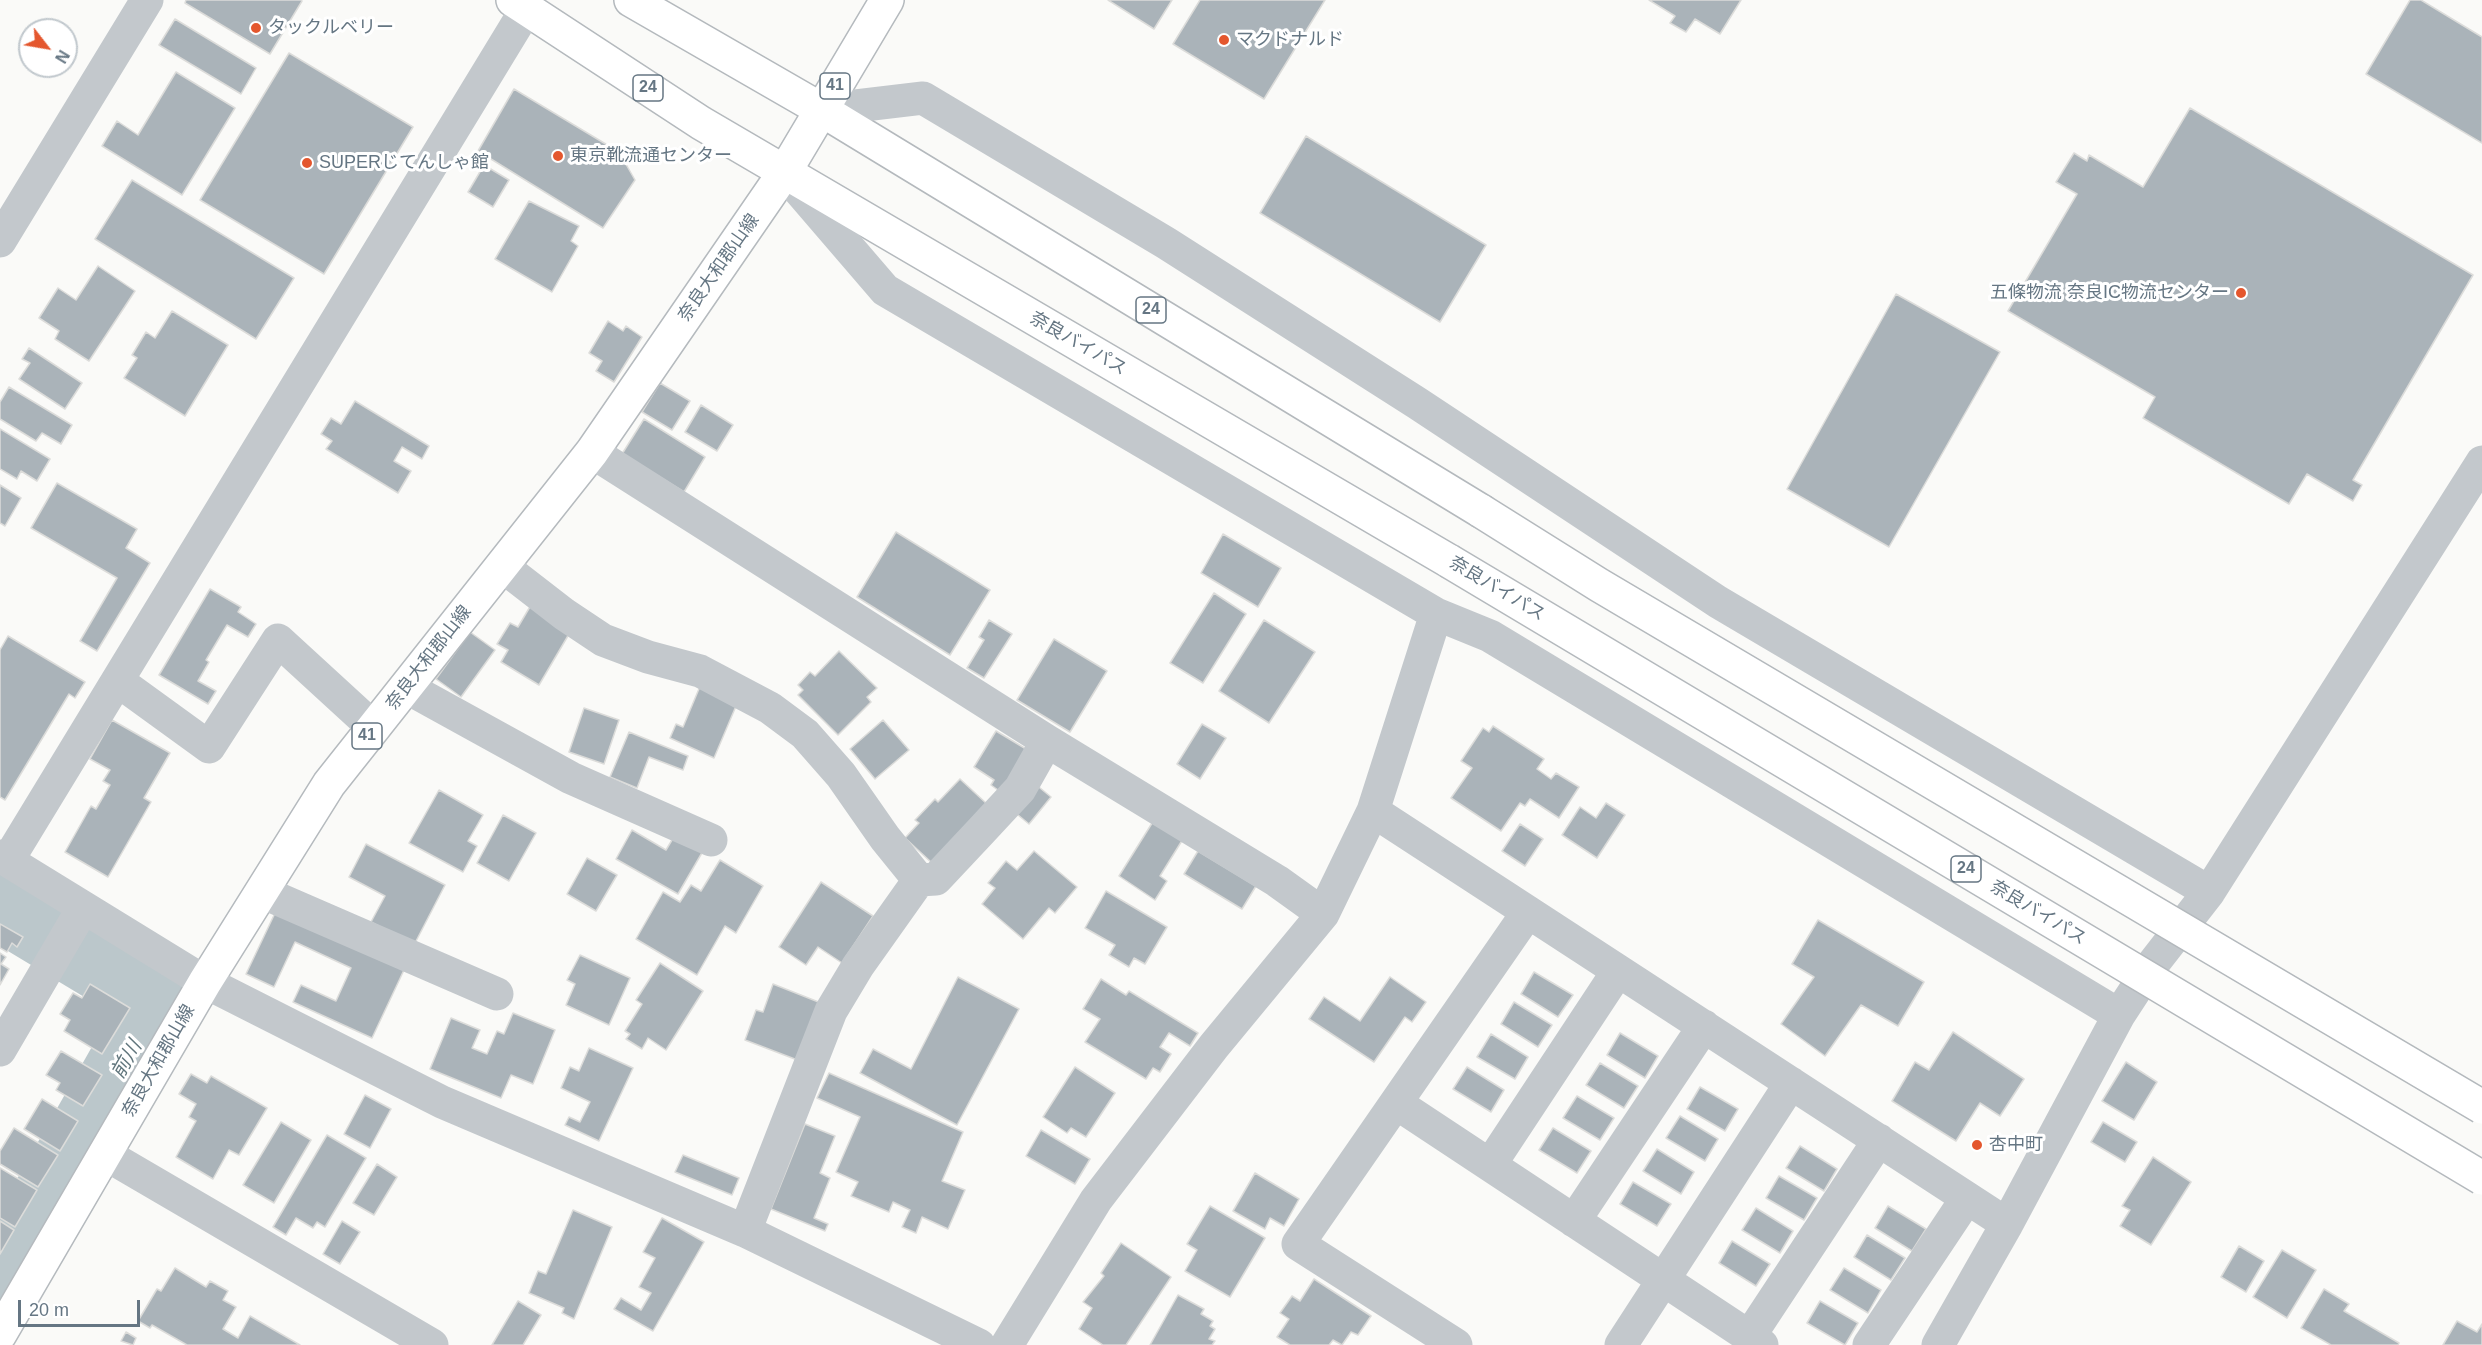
<!DOCTYPE html>
<meta charset="utf-8">
<style>
body{margin:0}
#map{position:relative;width:2482px;height:1345px;overflow:hidden;background:#fafaf8;font-family:Helvetica,sans-serif}
canvas{display:block}
.north{position:absolute;left:18px;top:18px;width:60px;height:60px;box-sizing:border-box;background:#fff;border:2px solid #c1c8cd;border-radius:50%;rotate:121deg;font-size:16px;font-weight:700;line-height:24px;text-align:center;color:#657683}
.north::after{content:'';display:block;margin:auto;width:21px;height:27px;background:#e4572e;clip-path:polygon(50% 0,100% 100%,50% 72%,0 100%)}
.scale{position:absolute;left:18px;top:1300px;width:122px;height:27px;box-sizing:border-box;border:3px solid #657683;border-top:0;padding-left:8px;font-size:18px;line-height:21px;white-space:nowrap;color:#657683;-webkit-text-stroke:4px #fff;paint-order:stroke}
</style>
<div id="map">
<canvas width="2482" height="1345"></canvas>
<div class="north">N</div>
<div class="scale">20 m</div>
</div>
<script>
const ctx = document.querySelector('canvas').getContext('2d');
ctx.lineJoin = 'round';
function toPath(rows) {
  const path = new Path2D();
  for (const r of rows) {
    path.moveTo(r[0], r[1]);
    for (let i = 2; i < r.length; i += 2) path.lineTo(r[i], r[i + 1]);
  }
  return path;
}
function stroke(path, color, width, dash) {
  ctx.strokeStyle = color;
  ctx.lineWidth = width;
  ctx.lineCap = dash ? 'butt' : 'round';
  ctx.setLineDash(dash || []);
  ctx.stroke(path);
}
function paint(path, color) {
  ctx.fillStyle = color;
  ctx.fill(path, 'evenodd');
}
function drawText(font, color, halo, rows, align = 'center') {
  ctx.font = font + ' Helvetica,"Noto Sans JP",sans-serif';
  ctx.lineWidth = 6;
  ctx.setLineDash([]);
  ctx.textBaseline = 'middle';
  ctx.strokeStyle = halo;
  ctx.fillStyle = color;
  for (const [text, x, y, turn = 0] of rows) {
    ctx.save();
    ctx.translate(x, y);
    ctx.rotate((+turn || 0) * Math.PI / 180);
    ctx.textAlign = isNaN(turn) ? turn : align;
    if (halo) ctx.strokeText(text, 0, 0);
    ctx.fillText(text, 0, 0);
    ctx.restore();
  }
}
const river = toPath([
 [0,903,161,1000,0,1284]
]);
const building = toPath([
 [186,0,301,0,302,1,270,54,185,3,186,0],
 [1108,0,1172,0,1154,29,1108,0],
 [1200,0,1325,0,1264,99,1173,44,1200,0],
 [1649,0,1741,0,1720,34,1695,19,1686,32,1670,23,1675,16,1649,0],
 [2410,0,2421,0,2482,37,2482,143,2366,74,2410,0],
 [175,19,256,68,241,94,159,45,175,19],
 [289,53,413,127,324,274,200,200,289,53],
 [176,72,235,108,182,195,102,146,117,121,138,135,176,72],
 [514,89,619,152,635,180,603,228,478,151,514,89],
 [2190,108,2473,275,2353,480,2362,485,2353,501,2307,474,2289,504,2143,418,2155,397,2008,311,2077,194,2056,182,2074,153,2087,161,2089,155,2143,187,2190,108],
 [1306,136,1486,245,1440,322,1260,213,1306,136],
 [484,165,509,180,493,207,468,192,484,165],
 [132,180,294,278,256,339,95,239,132,180],
 [529,201,579,226,571,241,578,246,552,292,495,259,529,201],
 [98,266,135,291,89,361,55,339,59,331,39,318,58,288,76,300,98,266],
 [1896,294,2000,352,1889,547,1787,489,1896,294],
 [172,311,228,345,185,416,124,378,137,358,132,355,146,332,155,338,172,311],
 [608,321,623,331,626,326,642,337,614,382,596,371,602,361,589,353,608,321],
 [29,348,82,383,65,409,19,379,30,363,22,359,29,348],
 [660,383,690,401,672,430,642,412,660,383],
 [9,387,72,425,61,444,42,433,36,441,0,419,0,402,9,387],
 [355,401,429,446,422,459,402,447,394,461,411,471,398,493,326,449,332,441,321,434,331,418,341,424,355,401],
 [701,405,733,425,717,451,685,432,701,405],
 [644,419,705,457,684,492,622,454,644,419],
 [0,429,50,459,37,481,21,471,17,479,0,469,0,429],
 [57,483,137,529,126,548,150,563,97,651,80,641,117,578,31,528,57,483],
 [0,485,21,498,5,526,0,523,0,485],
 [896,532,990,590,950,655,857,597,896,532],
 [1223,534,1281,568,1258,607,1201,573,1223,534],
 [210,589,241,607,238,612,256,624,248,637,227,625,206,660,209,662,198,681,216,691,208,704,159,675,210,589],
 [1214,593,1246,614,1203,683,1170,663,1214,593],
 [531,605,572,629,539,685,501,662,508,650,497,644,510,623,518,627,531,605],
 [989,620,1012,634,984,678,967,668,984,640,979,637,989,620],
 [1264,620,1315,652,1269,723,1219,691,1264,620],
 [470,632,495,650,461,697,436,679,470,632],
 [8,636,85,682,75,698,69,694,5,800,0,797,0,650,8,636],
 [1054,639,1107,671,1070,732,1017,700,1054,639],
 [839,651,877,688,867,697,871,702,838,735,798,695,803,690,798,685,810,672,815,676,839,651],
 [701,684,739,699,714,758,670,738,676,724,683,727,701,684],
 [584,708,619,720,604,764,569,752,584,708],
 [112,720,170,753,144,798,151,802,108,877,65,852,91,806,96,809,110,785,103,781,110,770,90,759,112,720],
 [883,720,909,750,875,779,850,749,883,720],
 [1202,724,1226,738,1200,779,1177,764,1202,724],
 [1493,726,1544,759,1537,769,1551,779,1556,773,1579,787,1559,818,1530,799,1525,806,1520,803,1501,831,1451,798,1472,768,1461,761,1483,728,1489,732,1493,726],
 [996,731,1026,749,1002,793,991,785,994,780,974,767,996,731],
 [629,732,688,756,683,770,649,757,637,788,610,777,629,732],
 [960,779,987,804,932,863,905,838,919,823,915,820,935,799,938,802,960,779],
 [1034,783,1051,797,1029,824,1012,810,1034,783],
 [439,790,483,815,468,841,477,846,463,872,409,843,439,790],
 [1606,803,1625,815,1597,858,1562,835,1580,807,1596,818,1606,803],
 [503,815,536,833,509,881,477,863,503,815],
 [1154,820,1183,839,1160,876,1167,881,1155,900,1119,876,1154,820],
 [1520,824,1543,839,1525,866,1502,851,1520,824],
 [632,830,666,850,675,835,703,851,678,894,616,859,632,830],
 [366,844,445,885,414,945,371,922,385,896,349,877,366,844],
 [1034,851,1077,887,1055,913,1049,908,1023,939,982,904,995,888,988,883,1006,861,1017,870,1034,851],
 [1198,851,1256,886,1242,909,1184,874,1198,851],
 [587,858,617,875,596,911,567,894,587,858],
 [720,860,763,886,736,933,725,926,697,975,636,939,663,892,680,902,691,885,701,891,720,860],
 [821,882,873,916,842,963,818,947,806,965,779,947,821,882],
 [1106,891,1167,927,1145,964,1134,958,1129,967,1109,955,1115,945,1085,928,1106,891],
 [276,911,404,970,372,1038,293,1002,301,985,336,1001,351,968,295,942,274,987,246,974,276,911],
 [1818,920,1924,982,1898,1026,1861,1005,1825,1056,1781,1024,1814,977,1792,964,1818,920],
 [0,924,23,937,17,947,12,943,7,952,0,948,0,924],
 [0,953,6,957,1,964,9,969,0,985,0,953],
 [580,955,630,978,609,1025,566,1005,575,984,567,980,580,955],
 [660,963,703,991,666,1050,648,1038,642,1049,626,1039,630,1034,625,1031,642,1004,636,1000,660,963],
 [1534,972,1573,995,1558,1017,1521,994,1534,972],
 [958,977,1019,1009,957,1125,860,1073,873,1049,911,1069,958,977],
 [1390,977,1426,1002,1412,1022,1405,1017,1374,1062,1309,1019,1324,997,1360,1021,1390,977],
 [1101,979,1126,995,1129,991,1198,1033,1190,1046,1169,1033,1160,1047,1171,1054,1160,1072,1153,1068,1146,1079,1085,1042,1100,1019,1083,1009,1101,979],
 [90,984,130,1008,102,1054,64,1031,70,1020,60,1014,73,993,82,998,90,984],
 [773,984,821,1003,800,1061,745,1040,756,1010,763,1012,773,984],
 [1514,1002,1552,1025,1538,1047,1501,1024,1514,1002],
 [513,1013,555,1030,533,1084,511,1075,501,1098,430,1069,451,1018,480,1030,472,1048,487,1054,497,1031,504,1034,513,1013],
 [1953,1032,2024,1079,2000,1116,1980,1103,1956,1141,1892,1101,1915,1062,1929,1070,1953,1032],
 [1620,1033,1658,1056,1645,1078,1607,1055,1620,1033],
 [1491,1034,1528,1057,1515,1079,1477,1057,1491,1034],
 [589,1048,633,1068,599,1141,565,1125,569,1117,580,1122,590,1102,561,1088,570,1067,579,1071,589,1048],
 [61,1051,102,1075,83,1106,56,1090,60,1083,46,1075,61,1051],
 [2126,1062,2157,1082,2134,1120,2102,1101,2126,1062],
 [1600,1063,1638,1086,1624,1108,1586,1085,1600,1063],
 [1075,1067,1115,1093,1086,1137,1071,1128,1067,1133,1043,1117,1075,1067],
 [1467,1067,1504,1090,1491,1112,1453,1089,1467,1067],
 [829,1073,963,1132,942,1181,965,1190,948,1229,922,1217,916,1233,902,1227,910,1210,893,1202,889,1212,851,1196,858,1182,836,1172,860,1117,817,1098,829,1073],
 [191,1074,207,1083,211,1076,267,1108,239,1155,229,1150,213,1179,176,1157,196,1121,189,1117,196,1104,179,1094,191,1074],
 [1700,1087,1738,1109,1725,1131,1687,1109,1700,1087],
 [365,1095,391,1109,370,1148,344,1134,365,1095],
 [1577,1096,1614,1118,1600,1140,1563,1118,1577,1096],
 [42,1099,78,1121,60,1151,24,1129,42,1099],
 [1680,1116,1718,1139,1705,1161,1666,1138,1680,1116],
 [281,1122,311,1140,274,1203,243,1185,281,1122],
 [2103,1122,2137,1142,2125,1162,2091,1142,2103,1122],
 [805,1124,835,1136,820,1173,830,1178,814,1218,828,1224,825,1231,771,1209,805,1124],
 [14,1128,58,1155,38,1187,0,1164,0,1151,14,1128],
 [1553,1128,1591,1151,1577,1173,1539,1150,1553,1128],
 [1041,1130,1090,1159,1075,1184,1026,1156,1041,1130],
 [327,1135,366,1158,325,1227,317,1222,313,1228,296,1218,286,1235,273,1227,327,1135],
 [1800,1146,1837,1169,1824,1191,1786,1168,1800,1146],
 [1657,1149,1694,1172,1681,1194,1643,1171,1657,1149],
 [683,1155,739,1178,732,1195,675,1172,683,1155],
 [2153,1157,2191,1182,2151,1245,2120,1226,2130,1210,2122,1206,2153,1157],
 [377,1164,397,1177,374,1215,353,1203,377,1164],
 [0,1168,37,1190,15,1227,0,1218,0,1168],
 [1255,1173,1299,1199,1284,1226,1270,1218,1265,1229,1233,1211,1255,1173],
 [1779,1176,1817,1198,1804,1220,1766,1198,1779,1176],
 [1633,1182,1671,1204,1657,1226,1620,1204,1633,1182],
 [1210,1206,1265,1238,1230,1297,1185,1271,1197,1250,1187,1244,1210,1206],
 [1888,1206,1926,1229,1912,1251,1875,1228,1888,1206],
 [1756,1208,1793,1231,1780,1253,1742,1230,1756,1208],
 [573,1210,612,1227,574,1319,562,1313,564,1308,529,1293,538,1271,546,1274,573,1210],
 [662,1218,704,1242,653,1331,614,1309,621,1298,641,1310,651,1293,639,1287,655,1258,643,1252,662,1218],
 [0,1221,14,1230,0,1254,0,1221],
 [342,1221,360,1232,340,1264,323,1254,342,1221],
 [1867,1235,1905,1258,1891,1280,1854,1257,1867,1235],
 [1732,1241,1770,1264,1756,1286,1719,1263,1732,1241],
 [1121,1243,1171,1277,1126,1345,1103,1345,1079,1329,1092,1308,1083,1302,1104,1276,1101,1273,1121,1243],
 [2239,1246,2264,1261,2246,1292,2221,1277,2239,1246],
 [2282,1250,2316,1270,2287,1318,2253,1297,2282,1250],
 [175,1268,206,1287,210,1281,228,1291,223,1300,236,1307,223,1329,238,1338,250,1316,300,1345,187,1345,152,1325,150,1328,138,1321,157,1289,161,1291,175,1268],
 [1844,1268,1881,1290,1868,1313,1830,1290,1844,1268],
 [1314,1279,1371,1316,1358,1335,1351,1332,1342,1345,1333,1340,1329,1345,1290,1345,1277,1337,1289,1319,1280,1313,1292,1296,1300,1301,1314,1279],
 [2324,1289,2349,1304,2344,1311,2399,1343,2398,1345,2331,1345,2301,1328,2324,1289],
 [1178,1295,1204,1309,1201,1314,1213,1321,1210,1326,1215,1329,1209,1339,1215,1341,1212,1345,1150,1345,1178,1295],
 [518,1301,541,1315,523,1345,492,1345,518,1301],
 [1820,1301,1858,1323,1845,1345,1807,1323,1820,1301],
 [2457,1321,2477,1332,2482,1324,2482,1345,2443,1345,2457,1321],
 [126,1332,136,1338,133,1345,121,1341,126,1332]
]);
const minor = toPath([
 [822,110,923,98,1166,243,1417,403,1718,602,2209,892],
 [787,176,885,290,1436,614,1490,636,2119,1015],
 [0,241,147,0],
 [592,452,1047,741,1277,881,1323,914],
 [502,566,564,614,603,640,648,657,700,671,770,708,805,734,841,775,885,838,919,880,858,966,831,1011,745,1231],
 [118,681,209,747,278,640,374,728],
 [406,687,571,778,711,840],
 [1373,811,2007,1224],
 [0,856,205,982,442,1102,745,1231,979,1345],
 [8,860,527,8],
 [919,880,936,879,982,830,1020,789,1047,741],
 [262,892,497,994],
 [0,1050,83,908],
 [1396,1103,1762,1345],
 [105,1154,432,1345],
 [1490,1165,1618,971],
 [1574,1221,1704,1026],
 [1749,1337,1879,1140],
 [1007,1345,1096,1200,1214,1046,1323,914,1373,811,1436,614],
 [1456,1345,1298,1244,1528,912],
 [1621,1345,1791,1083],
 [1869,1345,1967,1198],
 [1938,1345,2007,1224,2119,1015,2149,969,2209,892,2482,462]
]);
const primary = toPath([
 [0,1334,205,982,329,784,592,452,784,173,887,0]
]);
const trunk = toPath([
 [513,0,701,123,1449,561],
 [631,0,822,110,1481,511]
]);
const trunkBridge = toPath([
 [1481,511,1599,585,2482,1107],
 [1449,561,2482,1178]
]);
const markers = [
 [256,28,6,"#e4572e"],
 [1224,40,6,"#e4572e"],
 [558,156,6,"#e4572e"],
 [307,163,6,"#e4572e"],
 [2241,293,6,"#e4572e"],
 [1977,1145,6,"#e4572e"]
];
const shields = [
 [835,86,30],
 [648,88,30],
 [1151,310,30],
 [367,736,30],
 [1966,869,30]
];
const shieldNames = [
 ["41",835,86],
 ["24",648,88],
 ["24",1151,310],
 ["41",367,736],
 ["24",1966,869]
];
const poiNames = [
 ["タックルベリー",268,28],
 ["マクドナルド",1236,40],
 ["東京靴流通センター",570,156],
 ["SUPERじてんしゃ館",319,163],
 ["五條物流 奈良IC物流センター",2229,293,"right"],
 ["杏中町",1989,1145]
];
const streetNames = [
 ["奈良大和郡山線",719,268,-55],
 ["奈良バイパス",1078,344,30],
 ["奈良バイパス",1497,589,31],
 ["奈良大和郡山線",429,658,-52],
 ["奈良バイパス",2038,913,31],
 ["奈良大和郡山線",159,1061,-60]
];
const waterNames = [
 ["前川",127,1060,-60]
];
stroke(river, '#bbc7cb', 74);
paint(building, '#aab3b9');
stroke(building, '#dcdcda', 1.5);
stroke(primary, '#b5babe', 36);
stroke(trunk, '#b4b9bd', 36);
stroke(minor, '#c3c8cc', 33);
stroke(primary, '#fff', 33);
stroke(trunk, '#fff', 33);
stroke(trunkBridge, '#b4b9bd', 36, []);
stroke(trunkBridge, '#fff', 33);
for (const [x, y, r, color] of markers) {
  const dot = new Path2D();
  dot.arc(x, y, r, 0, 2 * Math.PI);
  ctx.fillStyle = color;
  ctx.fill(dot);
  stroke(dot, '#fff', 2);
}
for (const [x, y, w] of shields) {
  const box = new Path2D();
  box.roundRect(x - w / 2, y - 13, w, 26, 4.5);
  ctx.fillStyle = '#fff';
  ctx.fill(box);
  stroke(box, '#657683', 1.5);
}
drawText('bold 16px', '#657683', null, shieldNames);
drawText('18px', '#657683', '#fff', poiNames, 'left');
drawText('18px', '#657683', '#fff', streetNames);
drawText('italic 20px', '#60757c', '#fff', waterNames);
</script>
